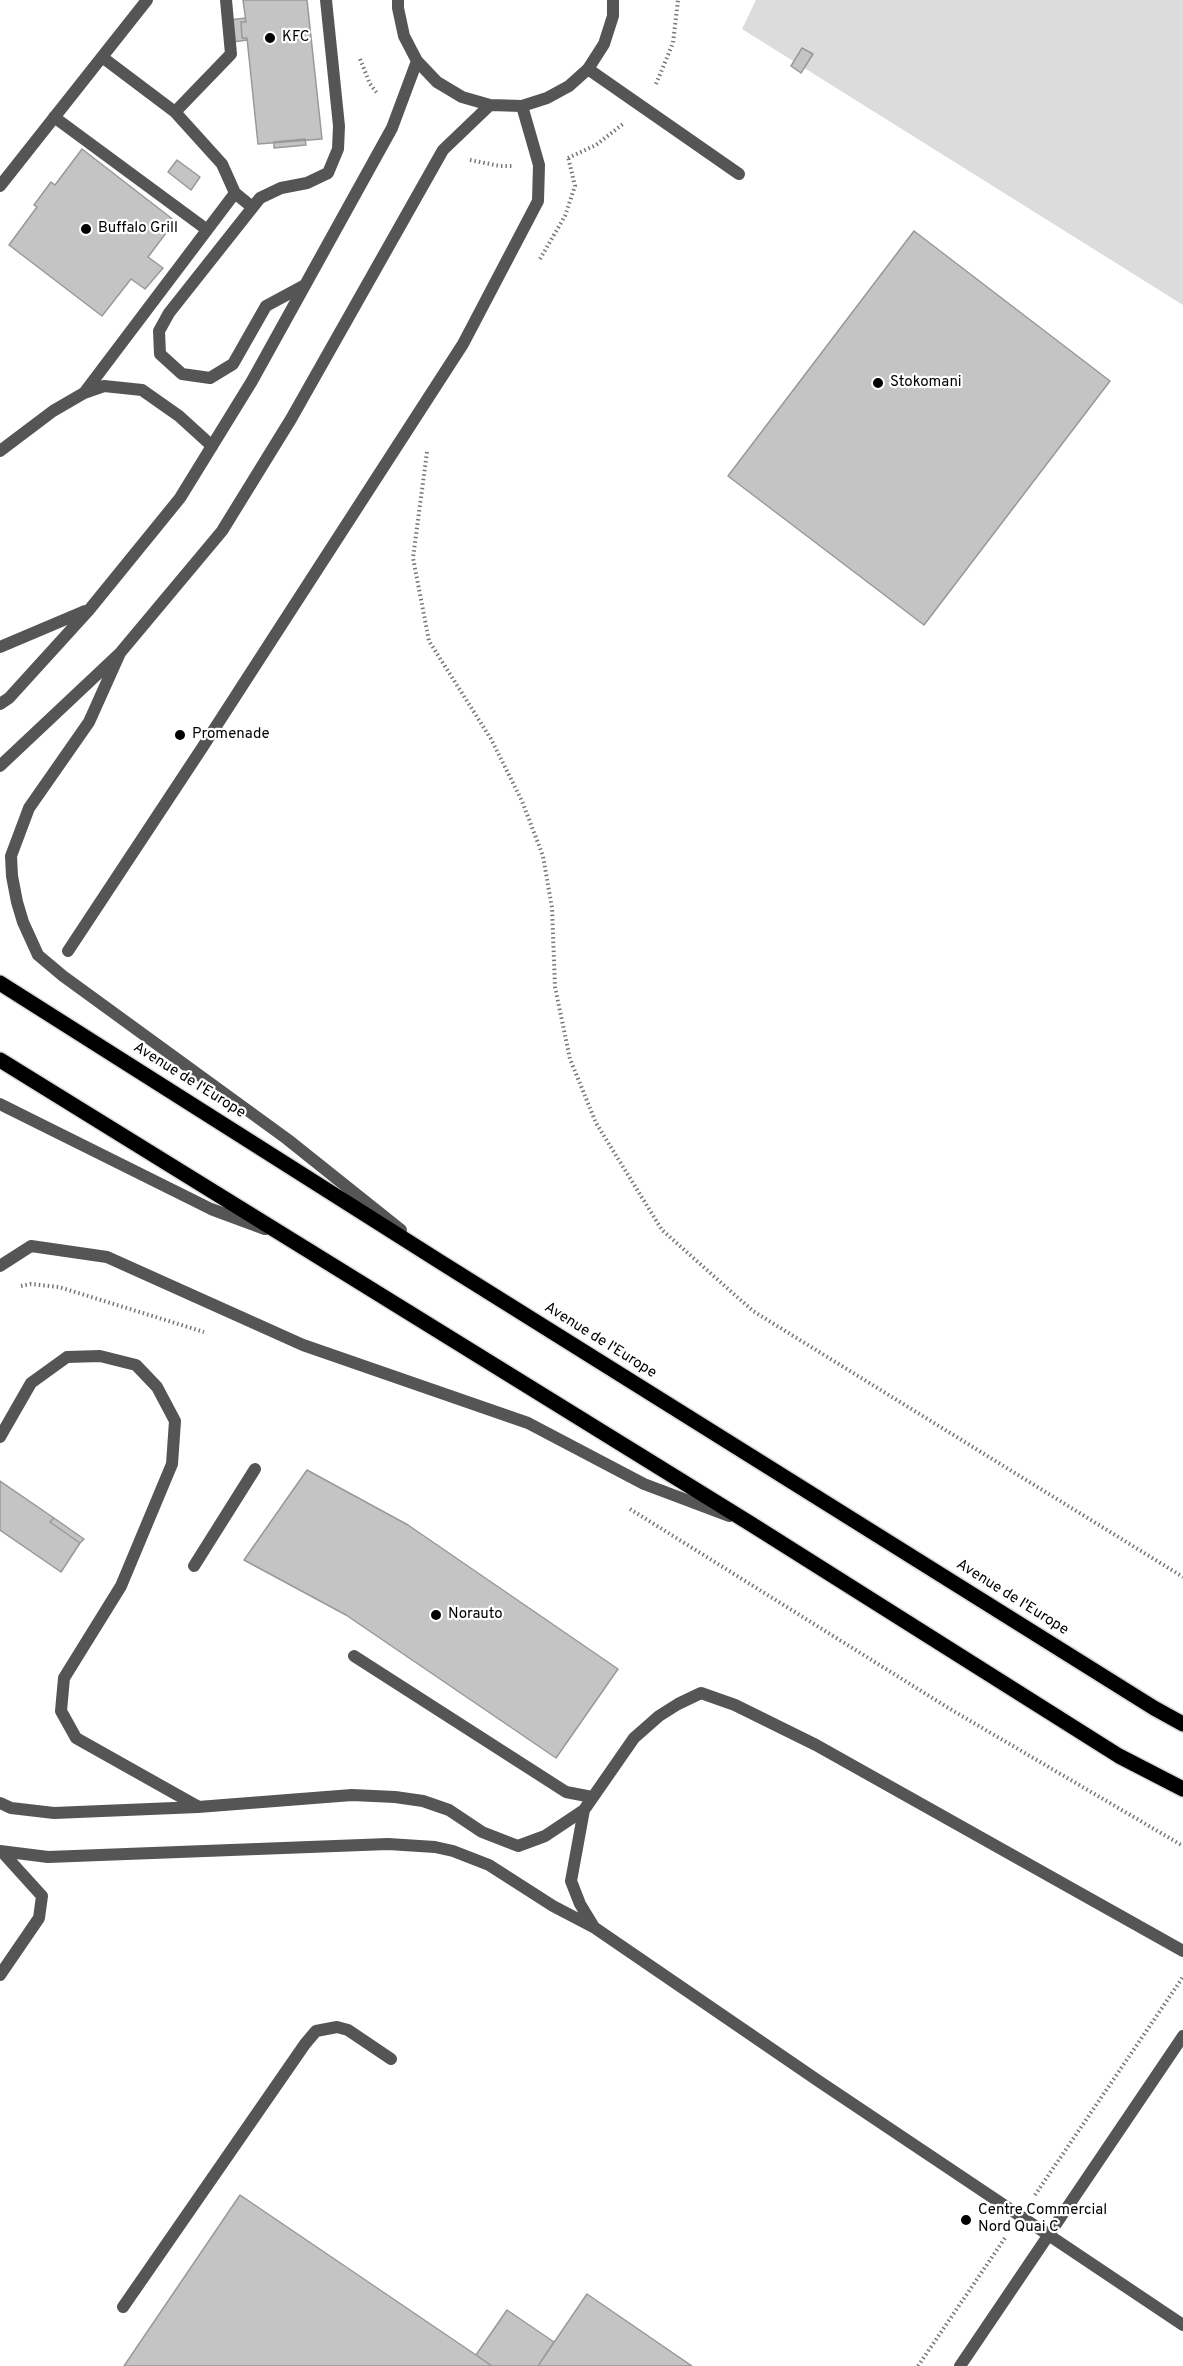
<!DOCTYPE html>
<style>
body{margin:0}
canvas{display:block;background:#fff}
</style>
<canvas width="1183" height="2366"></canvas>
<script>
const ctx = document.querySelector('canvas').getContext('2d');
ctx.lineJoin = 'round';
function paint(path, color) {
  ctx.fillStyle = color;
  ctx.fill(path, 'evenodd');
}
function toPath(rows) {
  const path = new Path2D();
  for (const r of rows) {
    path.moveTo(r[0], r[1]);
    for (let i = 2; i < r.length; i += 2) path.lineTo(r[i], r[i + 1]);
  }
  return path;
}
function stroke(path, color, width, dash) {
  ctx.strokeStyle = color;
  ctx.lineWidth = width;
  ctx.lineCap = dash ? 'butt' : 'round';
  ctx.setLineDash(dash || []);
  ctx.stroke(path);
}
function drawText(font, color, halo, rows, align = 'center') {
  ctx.font = font + ' Overpass,sans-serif';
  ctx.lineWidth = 4.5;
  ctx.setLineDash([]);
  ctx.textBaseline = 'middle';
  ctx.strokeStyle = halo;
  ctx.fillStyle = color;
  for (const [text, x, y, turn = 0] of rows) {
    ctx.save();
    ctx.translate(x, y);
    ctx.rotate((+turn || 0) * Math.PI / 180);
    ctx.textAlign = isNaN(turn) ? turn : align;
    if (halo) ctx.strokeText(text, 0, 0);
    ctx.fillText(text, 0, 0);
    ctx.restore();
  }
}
const green = toPath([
 [756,0,1183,0,1183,305,742,29]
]);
const building = toPath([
 [243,0,307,0,322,139,258,144,247,38,242,38,241,22,246,22,243,0],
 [245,18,246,22,241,22,242,38,247,38,247,40,233,42,230,20,245,18],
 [802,48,813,54,801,73,791,66,802,48],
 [305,139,306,145,274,148,274,142,305,139],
 [82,149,175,221,148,257,163,268,145,289,131,279,102,316,9,245,37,207,34,205,51,182,55,185,82,149],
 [177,160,200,177,191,190,168,172,177,160],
 [914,231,1110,381,924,625,728,476,914,231],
 [307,1470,408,1525,618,1669,556,1758,346,1615,244,1560,307,1470],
 [0,1481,54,1518,50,1522,80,1543,61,1572,0,1530,0,1481],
 [54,1518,84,1539,80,1543,50,1522,54,1518],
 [240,2195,476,2355,492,2366,124,2366,240,2195],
 [587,2294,692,2366,538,2366,587,2294],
 [507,2310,554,2342,538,2366,492,2366,476,2355,507,2310]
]);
const path = toPath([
 [360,59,370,84,377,93],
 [656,84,673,43,678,0],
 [568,158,596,145,623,124],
 [470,160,500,166,513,166],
 [540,259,565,216,575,186,568,157],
 [427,452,413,558,429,641,491,739,522,801,543,856,552,908,555,987,570,1059,596,1123,662,1230,753,1311,1183,1577],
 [21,1286,31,1284,59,1287,204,1332],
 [630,1509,950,1709,1183,1846],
 [1035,2195,1183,1977],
 [918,2366,1005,2238]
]);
const service = toPath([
 [102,57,175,112,231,54,226,0],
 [588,69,739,174],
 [175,112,222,164,235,193,252,207],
 [54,117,206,229],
 [0,186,147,0],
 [305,285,266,306,233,364,210,378,182,374,160,354,159,331,169,313,260,198,281,188,307,183,328,173,338,149,339,126,326,0],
 [84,393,235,193],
 [0,451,53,411,84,393,104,386,142,390,179,416,212,446],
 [68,951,202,748,463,344,538,201,539,165,522,106],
 [0,1437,31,1383,67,1357,100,1356,136,1365,157,1387,175,1421,172,1464,121,1586,64,1678,61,1711,76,1738,197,1806],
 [194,1566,255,1469],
 [354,1656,566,1792,592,1797],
 [0,1803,11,1808,54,1813,198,1807,352,1795,395,1797,423,1801,449,1810,482,1832,518,1846,545,1836,584,1810,634,1738,659,1716,678,1704,701,1693,735,1705,816,1745,1183,1951],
 [584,1810,571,1881,580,1904,594,1927],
 [0,1851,48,1857,388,1844,435,1847,453,1851,489,1865,553,1906,595,1928,820,2082,1183,2325],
 [0,1975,39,1918,42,1896,3,1853],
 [123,2307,305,2044,316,2031,337,2027,348,2030,391,2059],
 [960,2366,1183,2036]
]);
const minor = toPath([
 [398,0,398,8,404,36,417,61,437,82,462,97,490,105,522,106,547,98,569,86,588,69,604,44,613,16,613,0],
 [0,647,85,611],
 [120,653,89,722,29,808,11,856,12,876,17,902,23,922,38,955,63,976,287,1139,401,1230],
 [0,704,9,698,89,610,180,498,252,381,392,128,417,61],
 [0,766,120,653,222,531,291,419,443,150,490,105],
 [0,1104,211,1209,265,1229],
 [0,1266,31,1246,107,1257,303,1345,528,1423,644,1484,729,1516]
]);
const primary = toPath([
 [0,983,442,1263,1154,1708,1183,1724],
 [0,1060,751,1524,1119,1756,1183,1789]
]);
const markers = [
 [270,38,6,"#000"],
 [86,229,6,"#000"],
 [878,383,6,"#000"],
 [180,735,6,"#000"],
 [436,1615,6,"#000"],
 [966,2220,6,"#000"]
];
const poiNames = [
 ["KFC",282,38],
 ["Buffalo Grill",98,229],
 ["Stokomani",890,383],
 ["Promenade",192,735],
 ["Norauto",448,1615],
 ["Centre Commercial",978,2211],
 ["Nord Quai C",978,2228]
];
const streetNames = [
 ["Avenue de l'Europe",189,1081,32],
 ["Avenue de l'Europe",600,1341,32],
 ["Avenue de l'Europe",1012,1598,32]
];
paint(green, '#dcdcdc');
paint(building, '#c4c4c4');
stroke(building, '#999', 1.5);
stroke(primary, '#dbdbdb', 18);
stroke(path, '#777', 4, [1.5, 3]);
stroke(service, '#555', 12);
stroke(minor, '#555', 12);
stroke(primary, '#000', 15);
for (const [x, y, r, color] of markers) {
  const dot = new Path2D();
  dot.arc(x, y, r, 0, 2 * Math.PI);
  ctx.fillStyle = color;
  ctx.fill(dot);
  stroke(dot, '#fff', 2);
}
drawText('15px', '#000', '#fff', poiNames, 'left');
drawText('15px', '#000', '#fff', streetNames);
</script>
